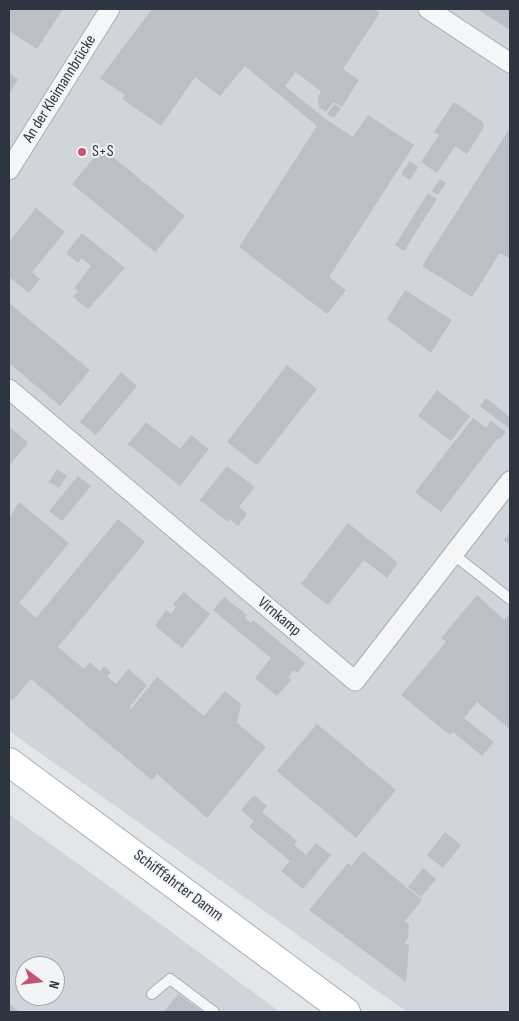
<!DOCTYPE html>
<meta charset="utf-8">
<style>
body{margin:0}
#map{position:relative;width:519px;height:1021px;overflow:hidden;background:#e2e6e9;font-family:"Sofia Sans Condensed",sans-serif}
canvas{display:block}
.frame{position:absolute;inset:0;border:10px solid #2c3540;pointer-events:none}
.north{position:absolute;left:15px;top:956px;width:50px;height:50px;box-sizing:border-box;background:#f2f4f7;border:1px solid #a3a8ae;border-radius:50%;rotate:105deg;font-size:14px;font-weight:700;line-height:20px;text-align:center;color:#2c3540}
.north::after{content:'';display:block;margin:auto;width:18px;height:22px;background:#c25372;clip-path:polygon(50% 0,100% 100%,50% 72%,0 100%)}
</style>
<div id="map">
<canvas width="519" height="1021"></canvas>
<div class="frame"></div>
<div class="north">N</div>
</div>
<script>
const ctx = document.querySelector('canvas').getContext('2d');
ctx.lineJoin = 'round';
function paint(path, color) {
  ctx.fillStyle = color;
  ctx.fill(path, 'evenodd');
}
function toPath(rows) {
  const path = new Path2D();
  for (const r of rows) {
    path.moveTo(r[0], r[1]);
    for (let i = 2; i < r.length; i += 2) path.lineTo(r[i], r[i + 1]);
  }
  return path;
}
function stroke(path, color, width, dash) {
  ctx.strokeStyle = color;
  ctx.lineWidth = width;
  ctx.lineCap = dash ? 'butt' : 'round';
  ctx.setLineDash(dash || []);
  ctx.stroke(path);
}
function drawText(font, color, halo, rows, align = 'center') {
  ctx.font = font + ' "Sofia Sans Condensed",sans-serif';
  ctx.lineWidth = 4;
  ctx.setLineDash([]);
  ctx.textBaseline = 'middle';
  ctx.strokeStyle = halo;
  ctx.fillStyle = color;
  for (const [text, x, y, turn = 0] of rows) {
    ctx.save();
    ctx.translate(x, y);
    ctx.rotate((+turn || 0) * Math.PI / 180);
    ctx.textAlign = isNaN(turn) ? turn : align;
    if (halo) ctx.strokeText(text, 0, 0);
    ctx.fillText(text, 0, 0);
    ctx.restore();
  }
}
const built = toPath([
 [9,9,510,9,510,1012,407,1012,9,731],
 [9,814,117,892,280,1012,9,1012],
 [25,966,55,966,55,996,25,996]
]);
const building = toPath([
 [9,9,63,9,37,49,9,31],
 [152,9,374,9,380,13,343,69,359,80,342,107,333,102,326,112,319,107,318,97,321,92,296,72,285,86,323,117,353,137,368,115,414,145,329,277,346,290,327,314,239,247,317,126,245,66,220,96,195,77,161,126,122,99,125,95,100,78],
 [477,9,510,9,510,30,505,27],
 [9,73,18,79,9,95],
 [454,102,483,122,484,127,467,154,455,146,437,173,421,162,439,135,434,132],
 [334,104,341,108,334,118,327,114],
 [510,128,510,259,500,253,472,297,422,266],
 [102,148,185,216,155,252,72,184],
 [410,161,418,167,410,180,401,174],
 [440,179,446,183,438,195,432,191],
 [428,193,437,199,404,251,395,245],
 [36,208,65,232,32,272,40,279,29,293,9,277,9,242],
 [82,233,125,268,88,309,73,297,78,291,74,288,91,266,82,258,78,263,66,253],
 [405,290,452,320,431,353,387,319],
 [9,303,90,370,60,406,9,363],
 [287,365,317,389,257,465,227,442],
 [121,372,137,386,96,435,80,422],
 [437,390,470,416,451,441,418,416],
 [486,398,510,417,509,428,480,406],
 [473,418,486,428,491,421,506,432,500,439,498,438,441,512,415,492],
 [146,422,180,449,191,435,209,449,180,486,128,444],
 [9,426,28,443,9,466],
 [227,466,255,487,239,507,247,514,238,526,230,519,228,522,200,500],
 [57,469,67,476,59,488,49,482],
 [78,476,91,486,62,521,49,511],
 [19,502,69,543,19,603,36,618,118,519,145,542,58,647,84,669,90,662,100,671,104,666,111,672,107,677,116,684,128,669,147,685,129,708,131,709,157,677,204,716,225,691,241,704,237,723,266,747,207,818,157,774,152,780,31,679,13,700,9,697,9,519],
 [348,523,398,563,387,578,364,560,328,605,301,584],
 [510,532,510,545,504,540],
 [184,592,210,614,182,648,155,626,166,610,171,614,176,607,173,604],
 [477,595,504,620,510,613,510,729,477,702,464,718,494,742,482,756,453,732,450,735,401,695,446,642,441,638],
 [224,597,247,615,245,618,251,623,253,620,305,663,297,673,294,670,288,677,291,680,277,696,255,678,271,658,213,610],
 [317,724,396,790,356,838,277,771],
 [254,795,267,806,262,812,297,841,294,845,306,855,316,843,331,855,303,889,281,871,290,861,249,827,254,821,241,810],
 [445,832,461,845,443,868,427,855],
 [363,851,422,900,405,921,409,924,408,938,404,943,409,945,406,982,309,910,348,863,351,866],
 [423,868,436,879,421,897,408,887],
 [178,994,203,1012,164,1012],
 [9,1004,20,1012,9,1012]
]);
const service = toPath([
 [453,554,510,599],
 [152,994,170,979,214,1012]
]);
const minor = toPath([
 [428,9,510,63],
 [9,170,110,9],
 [9,389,355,681,510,481]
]);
const secondary = toPath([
 [9,762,346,1012]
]);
const markers = [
 [82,152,5,"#c25372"]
];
const streetNames = [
 ["An der Kleimannbrücke",60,89,-58],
 ["Virnkamp",279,617,40],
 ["Schifffahrter Damm",178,886,37]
];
const poiNames = [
 ["S+S",92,152]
];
paint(built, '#d0d5db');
paint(building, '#bac0c5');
stroke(service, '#a8adb3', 12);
stroke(minor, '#a8adb3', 21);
stroke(secondary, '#a8adb3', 30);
stroke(service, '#f4f6f8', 10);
stroke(minor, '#f4f6f8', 19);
stroke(secondary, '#fff', 28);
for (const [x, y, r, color] of markers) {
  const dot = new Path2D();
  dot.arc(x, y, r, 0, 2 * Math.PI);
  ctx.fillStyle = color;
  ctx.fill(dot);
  stroke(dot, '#f2f4f7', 2);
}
drawText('16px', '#2c3540', '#f2f4f7', streetNames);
drawText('16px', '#2c3540', '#f2f4f7', poiNames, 'left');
</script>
